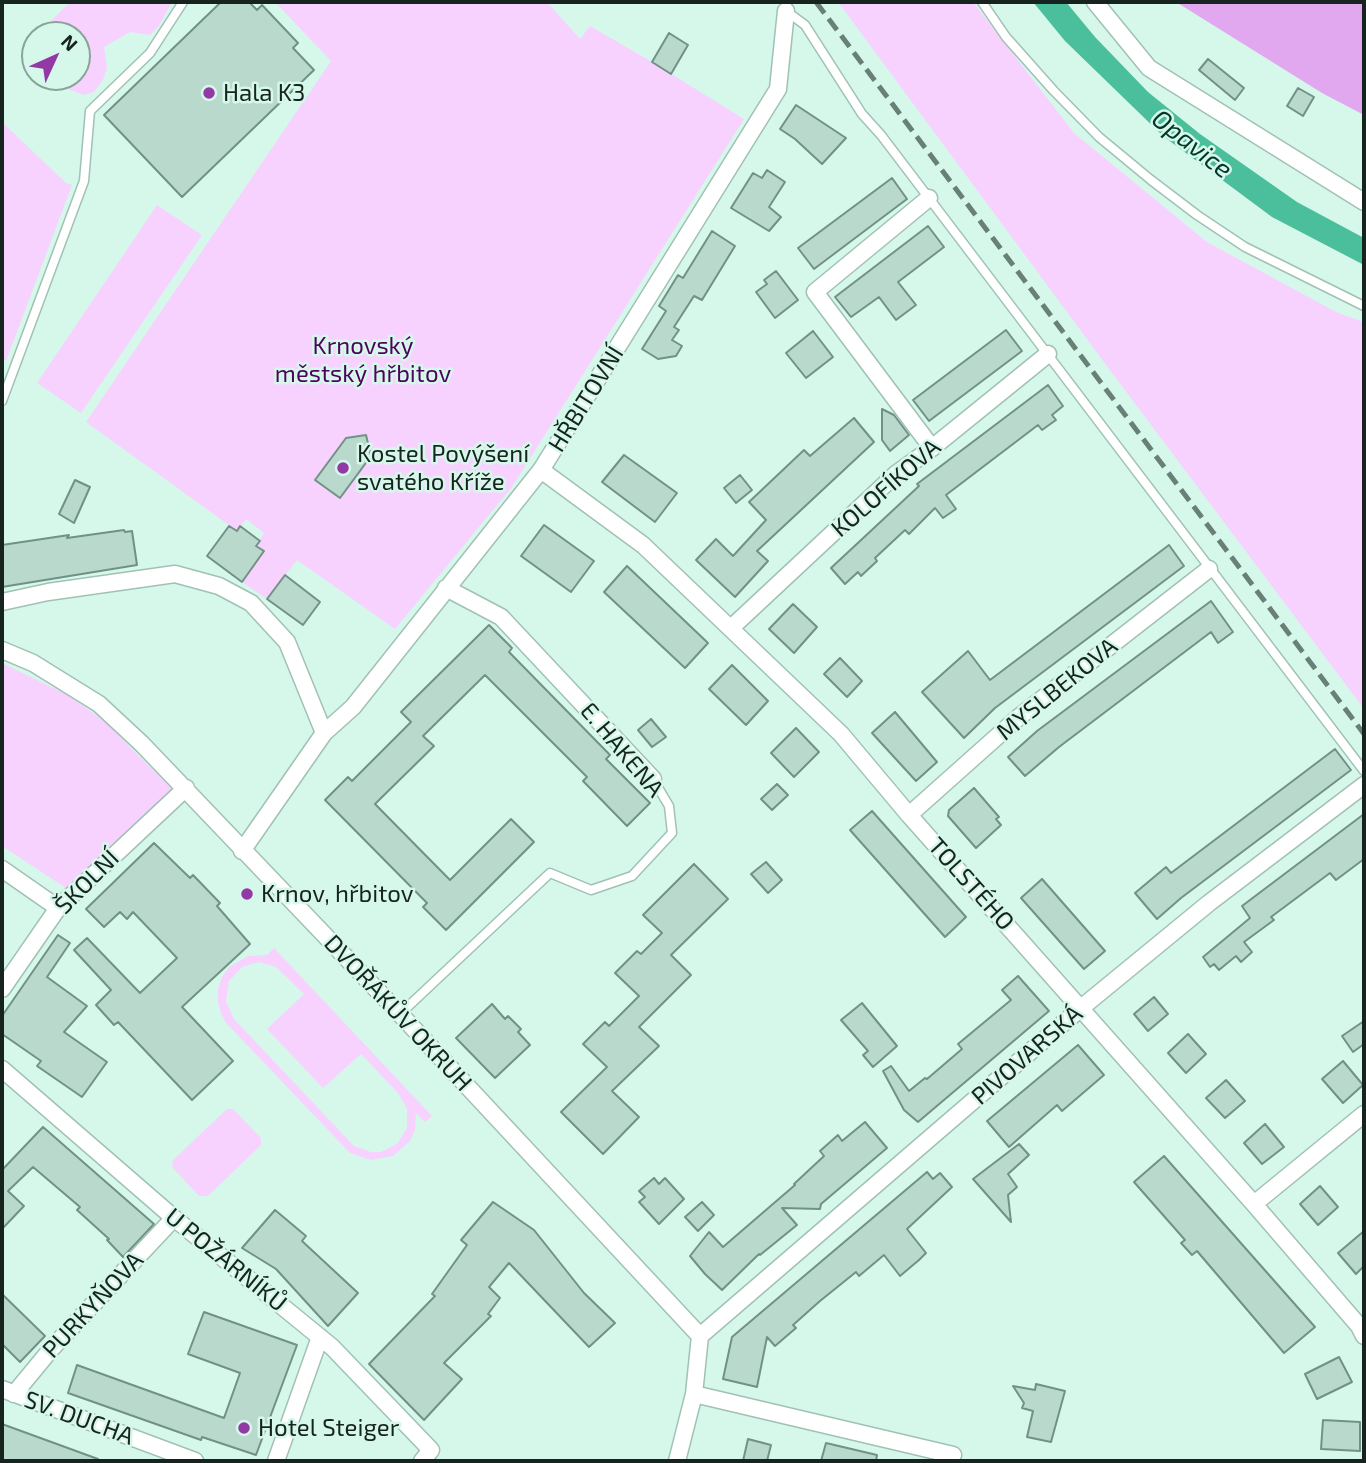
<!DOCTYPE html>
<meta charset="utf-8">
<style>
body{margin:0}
#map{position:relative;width:1366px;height:1463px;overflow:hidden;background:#d6f8eb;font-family:"Exo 2",sans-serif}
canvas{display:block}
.frame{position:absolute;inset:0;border:4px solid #16231e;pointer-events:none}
.north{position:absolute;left:21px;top:21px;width:70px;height:70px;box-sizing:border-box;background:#d6f8eb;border:2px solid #89a399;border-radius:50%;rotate:45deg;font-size:19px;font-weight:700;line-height:28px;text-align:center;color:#16231e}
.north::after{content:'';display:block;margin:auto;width:24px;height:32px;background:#9339a5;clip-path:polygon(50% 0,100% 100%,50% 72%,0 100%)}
</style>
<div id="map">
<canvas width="1366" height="1463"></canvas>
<div class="frame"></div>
<div class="north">N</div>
</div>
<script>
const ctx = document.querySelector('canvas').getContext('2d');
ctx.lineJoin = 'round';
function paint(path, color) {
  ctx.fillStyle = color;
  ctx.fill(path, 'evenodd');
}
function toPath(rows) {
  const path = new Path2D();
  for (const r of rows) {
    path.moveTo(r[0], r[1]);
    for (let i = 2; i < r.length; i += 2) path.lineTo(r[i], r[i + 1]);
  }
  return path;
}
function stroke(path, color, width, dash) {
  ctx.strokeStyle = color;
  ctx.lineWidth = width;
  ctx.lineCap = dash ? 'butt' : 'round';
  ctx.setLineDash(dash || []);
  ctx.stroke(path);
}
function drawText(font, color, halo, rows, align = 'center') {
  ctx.font = font + ' "Exo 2",sans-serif';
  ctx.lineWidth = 5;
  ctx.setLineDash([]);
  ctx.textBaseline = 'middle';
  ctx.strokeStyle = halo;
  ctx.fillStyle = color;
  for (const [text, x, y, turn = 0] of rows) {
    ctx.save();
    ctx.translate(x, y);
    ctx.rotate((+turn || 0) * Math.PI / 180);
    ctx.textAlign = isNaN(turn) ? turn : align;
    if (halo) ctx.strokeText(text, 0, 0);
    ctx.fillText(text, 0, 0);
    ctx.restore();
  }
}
const green = toPath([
 [70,2,172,2,159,26,150,35,130,32,104,47,107,68,103,80,94,92,84,95,70,90,56,77,77,77,77,35,37,35],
 [275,2,547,2,580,39,590,26,652,62,744,119,512,487,395,629,297,560,267,599,242,582,264,551,256,546,264,533,246,519,237,531,86,422,331,61],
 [838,2,973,2,1074,133,1207,242,1338,313,1364,322,1364,709,1112,373],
 [2,122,66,183,72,185,6,361,2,358],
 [157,205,202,235,81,413,37,383],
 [2,663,68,695,104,721,173,790,69,890,2,846],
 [274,948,432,1116,425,1122,416,1113,415,1130,410,1141,393,1156,371,1160,350,1153,227,1024,221,1014,218,1002,218,989,222,977,229,967,248,956,267,955],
 [259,962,276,967,304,994,267,1029,323,1088,361,1054,398,1093,407,1109,407,1128,397,1144,381,1152,371,1152,354,1146,234,1019,226,1001,229,981,242,967],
 [227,1109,233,1109,261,1138,261,1145,208,1196,199,1196,172,1167,173,1160]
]);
const forest = toPath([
 [1176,2,1364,2,1364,115,1322,93]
]);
const water = toPath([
 [1033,2,1066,2,1095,37,1148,92,1200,134,1297,202,1364,238,1364,265,1272,217,1163,136,1065,41]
]);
const building = toPath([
 [221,2,249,2,257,10,262,5,298,43,293,48,314,70,182,197,104,115,221,2],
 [669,33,688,45,671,74,652,62,669,33],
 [1208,59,1244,88,1235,100,1199,70,1208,59],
 [1298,88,1314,97,1303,116,1287,106,1298,88],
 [796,105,846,138,822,164,795,139,780,129,796,105],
 [767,170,785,182,769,207,781,217,769,231,731,208,753,173,762,178,767,170],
 [892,178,907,199,814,269,798,248,892,178],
 [928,226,944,247,898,282,916,305,896,320,879,297,851,317,835,297,928,226],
 [712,231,735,246,702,300,694,296,674,327,679,330,672,340,682,346,676,356,658,359,642,349,666,311,659,306,678,275,683,278,712,231],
 [776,271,798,300,775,318,756,292,767,284,764,280,776,271],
 [1006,330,1022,351,929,421,913,400,1006,330],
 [813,331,833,357,806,378,786,353,813,331],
 [1048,385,1063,406,1052,415,1056,420,1042,430,1038,425,946,495,956,509,943,518,935,508,909,534,905,530,875,558,877,561,861,576,858,572,845,584,831,568,919,486,917,484,1048,385],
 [882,409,894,415,909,435,890,451,882,440,882,409],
 [854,418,874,442,757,551,768,561,735,597,696,560,716,539,733,556,766,520,749,502,804,450,810,456,854,418],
 [366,435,371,456,340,498,315,480,346,438,366,435],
 [624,455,677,493,655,522,602,482,624,455],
 [740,475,752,490,736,503,724,488,740,475],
 [75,480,90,487,74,523,59,514,75,480],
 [544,525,594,561,571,592,521,556,544,525],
 [229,526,237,531,240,526,260,541,256,546,264,551,242,582,207,556,229,526],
 [124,530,125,532,132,531,137,565,2,587,2,545,69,535,67,538,124,530],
 [1169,545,1184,566,995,708,964,738,922,692,968,651,990,680,1169,545],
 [627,566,708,643,685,668,604,592,627,566],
 [285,575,320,602,303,625,267,599,285,575],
 [1211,601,1233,632,1218,643,1211,632,1059,747,1025,776,1008,757,1037,731,1211,601],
 [793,604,817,627,794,653,769,629,793,604],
 [489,625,512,648,509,652,610,755,606,759,650,803,627,826,583,781,587,777,485,675,423,736,434,746,375,804,450,880,511,819,534,842,446,930,423,907,427,903,325,800,348,777,352,781,411,722,401,712,489,625],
 [840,658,862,681,847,697,824,674,840,658],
 [732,665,768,701,746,725,709,689,732,665],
 [895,712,937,762,916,781,872,733,895,712],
 [651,719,666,737,652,747,638,730,651,719],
 [796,728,819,752,794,777,771,753,796,728],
 [1335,749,1351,770,1181,898,1157,919,1135,893,1166,867,1171,873,1335,749],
 [777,784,788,795,772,810,761,799,777,784],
 [974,788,999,817,996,819,1001,825,976,848,948,816,949,810,974,788],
 [872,811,966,917,945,937,850,830,872,811],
 [1364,814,1364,859,1336,880,1330,873,1271,917,1274,920,1244,942,1252,952,1241,962,1236,956,1219,970,1214,964,1210,967,1203,957,1250,918,1242,906,1364,814],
 [154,843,190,878,193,875,220,903,217,906,250,944,182,1007,233,1061,192,1100,118,1022,114,1025,96,1005,111,990,74,950,87,938,140,993,177,958,133,912,127,919,120,912,104,927,86,909,154,843],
 [766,862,782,880,768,893,751,874,766,862],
 [694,864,728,899,671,955,691,975,639,1027,659,1046,612,1091,639,1117,603,1154,561,1112,607,1067,583,1044,605,1022,609,1026,639,996,615,973,637,951,641,954,662,933,643,915,694,864],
 [1042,879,1105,951,1084,969,1021,898,1042,879],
 [58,935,70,943,47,977,87,1006,64,1032,107,1062,82,1097,37,1066,41,1061,2,1034,2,1016,58,935],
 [1018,976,1049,1011,918,1122,904,1110,883,1071,891,1066,909,1091,925,1078,927,1079,962,1049,958,1044,1011,1000,1002,990,1018,976],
 [1154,997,1168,1014,1148,1031,1134,1014,1154,997],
 [862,1003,897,1046,873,1067,863,1055,868,1051,841,1020,862,1003],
 [492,1004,505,1019,508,1016,521,1029,518,1032,530,1045,495,1078,456,1038,492,1004],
 [1364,1021,1364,1044,1353,1052,1342,1036,1364,1021],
 [1188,1034,1206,1054,1186,1073,1168,1053,1188,1034],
 [1078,1045,1104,1075,1062,1111,1057,1105,1009,1147,987,1121,1078,1045],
 [1343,1061,1363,1085,1343,1103,1322,1079,1343,1061],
 [1226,1080,1245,1101,1225,1118,1206,1098,1226,1080],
 [865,1122,887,1148,821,1204,820,1209,782,1208,797,1225,760,1255,759,1254,722,1290,705,1274,690,1256,709,1232,723,1247,795,1185,794,1184,824,1156,820,1151,838,1135,842,1141,865,1122],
 [1265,1124,1284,1147,1262,1164,1244,1143,1265,1124],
 [43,1127,154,1224,123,1257,107,1240,109,1239,77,1210,80,1207,33,1167,8,1191,24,1206,2,1229,2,1170,43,1127],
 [1019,1144,1029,1155,1008,1174,1017,1187,1008,1195,1011,1222,973,1179,1019,1144],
 [1164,1156,1315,1327,1284,1353,1197,1251,1192,1255,1181,1243,1185,1240,1134,1182,1164,1156],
 [927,1172,933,1179,940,1173,952,1187,907,1229,926,1253,919,1260,900,1276,884,1255,859,1276,856,1272,820,1301,793,1325,796,1328,775,1346,767,1337,757,1387,723,1379,732,1337,927,1172],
 [654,1178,659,1184,665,1178,684,1199,659,1224,639,1202,645,1197,639,1191,654,1178],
 [1320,1186,1338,1207,1318,1225,1300,1204,1320,1186],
 [493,1202,534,1230,584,1293,615,1323,589,1347,509,1263,489,1287,500,1298,488,1314,491,1316,444,1363,462,1379,424,1420,369,1364,435,1296,432,1294,467,1245,461,1240,493,1202],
 [702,1202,714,1215,698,1231,685,1217,702,1202],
 [275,1210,306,1236,302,1241,358,1293,328,1326,276,1269,242,1248,275,1210],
 [1364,1231,1364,1266,1356,1274,1338,1253,1364,1231],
 [2,1294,45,1336,20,1362,2,1344,2,1294],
 [204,1312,297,1345,256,1455,202,1437,201,1440,68,1393,77,1365,224,1418,240,1373,188,1354,204,1312],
 [1339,1357,1352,1382,1317,1399,1305,1374,1339,1357],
 [1036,1384,1065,1391,1051,1442,1027,1437,1033,1411,1022,1408,1024,1403,1013,1386,1035,1390,1036,1384],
 [1323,1420,1360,1422,1360,1451,1321,1449,1323,1420],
 [2,1424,98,1459,98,1461,2,1461,2,1424],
 [748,1439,771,1445,767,1461,743,1461,748,1439],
 [826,1443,877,1455,876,1461,821,1461,826,1443]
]);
const lane = toPath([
 [787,2,786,11,805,25,862,114,881,135,1364,771],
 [982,2,1006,37,1053,90,1099,137,1151,180,1197,215,1245,247,1364,306],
 [2,401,84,181,90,111,150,53,183,2],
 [400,1014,550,873,591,890,632,876,672,833,669,806,653,779]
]);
const street = toPath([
 [1095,2,1149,68,1364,202],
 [929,198,815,292,932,448],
 [541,470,643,545,841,734,909,815,1254,1204,1359,1326,1364,1336],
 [446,588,501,617,653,779],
 [2,602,48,592,175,574,219,586,251,603,287,642,324,733],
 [731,628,896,474,932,448,1048,354],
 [2,650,33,663,99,704,142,744,400,1014,700,1336,694,1394,677,1461],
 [909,815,1019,717,1209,569],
 [242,851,324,733,353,707,541,470,778,89,786,11],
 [2,869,58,908],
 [2,989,58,908,186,788],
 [2,1069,174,1218,332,1347,431,1450,422,1461],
 [1254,1204,1364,1114],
 [700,1336,1081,1008,1209,903,1364,785],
 [2,1389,195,1461],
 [14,1394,52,1348,174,1218],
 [694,1394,953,1455],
 [276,1461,320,1337]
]);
const rail = toPath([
 [816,2,1364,734]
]);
const markers = [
 [209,93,7,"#9339a5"],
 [343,468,7,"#9339a5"],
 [247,894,7,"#9339a5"],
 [244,1428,7,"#9339a5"]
];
const poiNames = [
 ["Hala K3",223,93],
 ["Kostel Povýšení",357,454],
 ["svatého Kříže",357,482],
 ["Krnov, hřbitov",261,894],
 ["Hotel Steiger",258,1428]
];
const parkNames = [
 ["Krnovský",363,346],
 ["městský hřbitov",363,374]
];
const streetNames = [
 ["HŘBITOVNÍ",586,399,-58],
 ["KOLOFÍKOVA",886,488,-41],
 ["MYSLBEKOVA",1057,689,-39],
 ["E. HAKENA",622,750,50],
 ["ŠKOLNÍ",87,882,-45],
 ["TOLSTÉHO",971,884,48],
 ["DVOŘÁKŮV OKRUH",398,1013,47],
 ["PIVOVARSKÁ",1027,1055,-41],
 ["U POŽÁRNÍKŮ",226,1260,39],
 ["PURKYŇOVA",93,1305,-47],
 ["SV. DUCHA",79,1418,20]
];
const waterNames = [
 ["Opavice",1192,144,38]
];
paint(green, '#f7d2ff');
paint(forest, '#e2a8ef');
paint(water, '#4bbe9c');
paint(building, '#b8d9cc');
stroke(building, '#729186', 2);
stroke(lane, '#a1c1b5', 11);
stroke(street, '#a1c1b5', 19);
stroke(lane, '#fff', 8);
stroke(street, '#fff', 16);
stroke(rail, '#698077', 5, [14, 7]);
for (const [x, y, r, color] of markers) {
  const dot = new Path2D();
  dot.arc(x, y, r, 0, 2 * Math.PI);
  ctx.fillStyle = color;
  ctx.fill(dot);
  stroke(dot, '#d6f8eb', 2.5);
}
drawText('24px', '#16231e', '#d6f8eb', poiNames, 'left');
drawText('24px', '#4e025c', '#d6f8eb', parkNames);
drawText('24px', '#16231e', '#d6f8eb', streetNames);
drawText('italic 26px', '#02382a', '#d6f8eb', waterNames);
</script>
